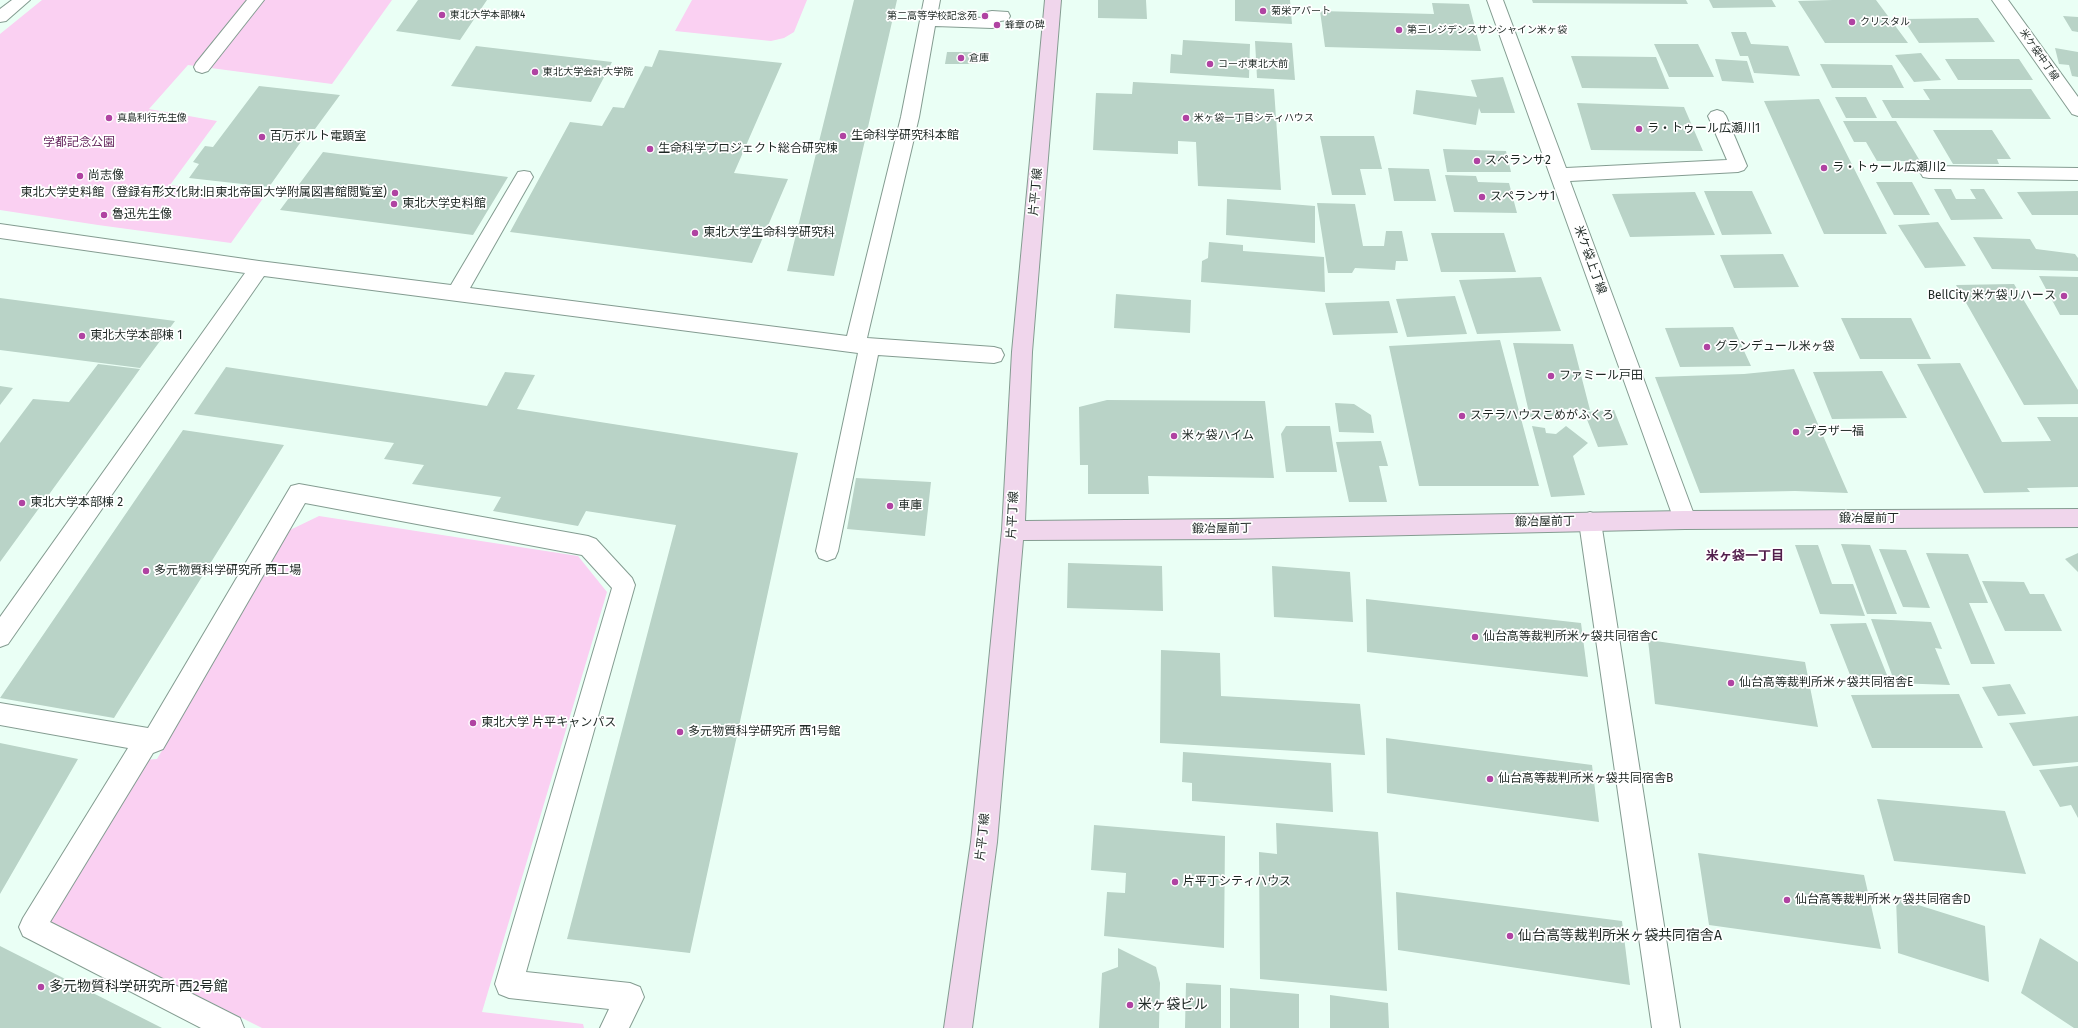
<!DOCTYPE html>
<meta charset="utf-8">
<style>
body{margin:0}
canvas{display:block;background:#eafff5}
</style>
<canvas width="2078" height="1028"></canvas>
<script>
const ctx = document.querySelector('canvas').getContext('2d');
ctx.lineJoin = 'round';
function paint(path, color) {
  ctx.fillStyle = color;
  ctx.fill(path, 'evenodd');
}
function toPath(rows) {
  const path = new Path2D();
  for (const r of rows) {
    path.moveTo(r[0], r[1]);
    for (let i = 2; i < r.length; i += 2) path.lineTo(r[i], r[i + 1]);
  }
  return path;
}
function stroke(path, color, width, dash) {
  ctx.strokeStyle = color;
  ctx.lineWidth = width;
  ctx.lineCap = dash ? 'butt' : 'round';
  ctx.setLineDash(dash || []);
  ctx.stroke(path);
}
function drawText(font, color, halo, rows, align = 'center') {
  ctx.font = font + ' "Fira Sans","Noto Sans JP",sans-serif';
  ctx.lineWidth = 3.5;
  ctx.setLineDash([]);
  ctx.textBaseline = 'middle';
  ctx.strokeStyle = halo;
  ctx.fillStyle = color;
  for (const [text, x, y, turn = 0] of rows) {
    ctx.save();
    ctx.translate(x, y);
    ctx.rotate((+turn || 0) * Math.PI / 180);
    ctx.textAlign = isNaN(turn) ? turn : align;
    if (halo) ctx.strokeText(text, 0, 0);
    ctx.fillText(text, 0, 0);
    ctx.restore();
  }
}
const green = toPath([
 [42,0,392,0,332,84,188,65,149,109,217,121,170,185,264,197,231,243,98,225,0,210,0,34],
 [692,0,807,0,794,32,784,38,771,41,675,31],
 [319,516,578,556,607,592,482,1012,583,1024,584,1028,262,1028,48,921,144,760,157,759,290,530]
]);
const building = toPath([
 [418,0,487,0,460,40,396,31],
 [854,0,897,0,834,276,787,271],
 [1098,0,1146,0,1147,19,1098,18],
 [1235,0,1290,0,1292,24,1235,21],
 [1532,0,1686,0,1688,4,1533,3],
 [1709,0,1772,0,1776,7,1713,8],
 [1833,0,1876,0,1908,43,1825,43,1798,1],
 [1432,3,1469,4,1481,51,1325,47,1320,11,1434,14],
 [2063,16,2078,17,2078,32,2072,31],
 [1978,18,1995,42,1919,43,1903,19],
 [1731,32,1746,32,1751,44,1788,46,1800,76,1754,73,1748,56,1740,56],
 [1183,40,1250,44,1249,78,1170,73,1171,54,1182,55],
 [1255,41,1292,43,1295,80,1257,78],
 [1654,44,1698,44,1714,77,1669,77],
 [476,46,612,62,591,102,451,86],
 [2055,48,2078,52,2078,77,2072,76,2069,65,2059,64],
 [659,50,782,63,734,173,788,179,752,263,510,232,570,122,602,126,613,107,624,108,645,66,652,67],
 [947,52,977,52,976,64,945,64],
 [1921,53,1941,80,1914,82,1895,55],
 [1571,56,1656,57,1669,89,1582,88],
 [1715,59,1747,61,1754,83,1722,81],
 [1945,59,2019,59,2033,80,1958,80],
 [1820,64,1892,65,1904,88,1832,88],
 [1503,77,1515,113,1481,113,1479,108,1476,125,1413,114,1416,90,1477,97,1471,80],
 [1133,82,1274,89,1281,190,1198,186,1196,142,1178,141,1178,154,1093,150,1096,93,1132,94],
 [259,86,340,95,315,129,310,129,269,187,189,178,199,164,193,162,205,146,213,147],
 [1923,89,2031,89,2051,119,1892,118,1882,100,1930,100],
 [1835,97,1866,97,1877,118,1846,118],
 [1819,99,1887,234,1824,234,1764,101],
 [1577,103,1684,107,1703,151,1591,150],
 [1843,121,1896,121,1920,161,1877,161,1866,142,1854,142],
 [1933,130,1992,130,2011,159,1997,159,1999,164,1953,164],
 [1320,136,1374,136,1382,169,1360,169,1366,195,1332,195],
 [1443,149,1506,151,1511,172,1447,172],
 [323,152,508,177,473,235,280,210],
 [1388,168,1429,169,1436,201,1394,201],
 [1445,175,1476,176,1478,182,1509,183,1517,213,1454,212],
 [1876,182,1912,182,1930,215,1894,215],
 [1934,189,1951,189,1956,199,1976,199,1970,189,1984,189,2003,219,1951,220],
 [1704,191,1752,191,1772,234,1722,235],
 [2078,191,2078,215,2032,215,2017,192],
 [1695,192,1715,235,1630,237,1612,194],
 [1227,199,1315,206,1315,243,1226,235],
 [1317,203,1355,204,1363,246,1384,246,1386,231,1402,231,1408,261,1396,261,1395,270,1355,268,1352,273,1328,273],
 [1938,222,1966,266,1925,268,1898,225],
 [1431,233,1504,233,1516,272,1441,272],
 [1973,237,2030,239,2036,249,2075,254,2078,258,2078,271,1992,269],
 [1209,242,1243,245,1243,251,1324,257,1325,292,1201,282,1202,261,1208,258],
 [1783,254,1799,287,1734,288,1720,255],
 [2039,276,2078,277,2078,315,2060,315],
 [1541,277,1561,331,1477,334,1459,280],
 [2014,284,2078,390,2078,404,2024,405,1956,285],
 [1116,294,1191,300,1190,333,1114,328],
 [1455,296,1467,334,1407,337,1396,299],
 [0,298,175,321,140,368,0,350],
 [1389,301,1398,333,1333,335,1325,303],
 [1841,318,1911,318,1931,359,1860,359],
 [1733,327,1751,366,1680,367,1665,328],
 [1500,340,1539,486,1419,486,1389,346],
 [1513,343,1573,344,1590,410,1564,409,1566,418,1530,417],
 [1960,363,2002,442,2051,441,2037,417,2078,417,2078,487,2027,488,2030,492,1984,493,1917,364],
 [98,364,140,369,0,562,0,443,33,399,69,402],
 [226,367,487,406,505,372,535,375,517,409,798,453,690,953,567,939,676,525,586,511,578,526,493,511,501,497,412,484,424,465,384,459,394,443,194,414],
 [1794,369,1848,493,1795,491,1700,493,1655,377,1744,374],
 [1882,371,1907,418,1832,419,1813,372],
 [0,386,13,388,0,405],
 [1107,400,1265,401,1274,478,1148,476,1149,494,1088,494,1088,465,1080,465,1079,407],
 [1335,403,1354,404,1371,415,1374,433,1339,432],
 [1614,410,1628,445,1598,447,1584,412],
 [1286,426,1330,426,1337,472,1286,472,1281,434],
 [1532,426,1545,428,1546,433,1556,434,1566,426,1588,443,1573,456,1585,495,1551,497],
 [183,430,284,445,114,718,0,698],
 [1381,441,1388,466,1379,466,1387,502,1349,502,1336,442],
 [856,478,931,482,925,536,847,529],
 [1841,544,1870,545,1897,614,1867,614],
 [1795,545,1818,545,1832,584,1853,584,1865,616,1820,614],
 [1879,549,1906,550,1930,608,1903,607],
 [1926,553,1968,554,1988,603,1969,603,1995,664,1971,664],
 [2078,553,2078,572,2065,559],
 [1068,563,1162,566,1163,611,1067,608],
 [1272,566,1350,572,1353,622,1274,617],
 [1982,581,2024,582,2030,594,2044,594,2062,631,2005,631],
 [1366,599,1581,623,1588,677,1367,652],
 [1871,619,1931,622,1942,649,1935,648,1950,685,1895,683],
 [1866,623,1891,685,1854,685,1830,624],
 [1648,640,1805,662,1818,727,1655,704],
 [1161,650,1220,653,1221,696,1360,704,1365,755,1160,743],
 [2010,684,2026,714,1998,716,1982,687],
 [1959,694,1983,748,1872,748,1851,695],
 [2078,716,2078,762,2033,766,2009,723],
 [1386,738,1592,765,1599,822,1387,793],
 [0,743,78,759,0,894],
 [1183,752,1331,763,1333,812,1192,801,1192,783,1182,782],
 [2078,766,2078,818,2071,805,2060,807,2039,770],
 [1877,799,2005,811,2026,874,1894,861],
 [1276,823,1378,832,1387,991,1260,979,1259,852,1277,854],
 [1094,825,1225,836,1224,948,1104,936,1107,892,1125,893,1126,873,1091,870],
 [1698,853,1864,875,1881,949,1709,925],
 [1396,892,1622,921,1630,985,1398,950],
 [1896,898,1985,926,1989,982,1898,953],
 [2040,938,2078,962,2078,1028,2074,1028,2021,993],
 [0,946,162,1028,0,1028],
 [1118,948,1156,967,1160,983,1159,1028,1099,1028,1102,973,1118,967],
 [1186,983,1221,985,1221,1028,1185,1028],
 [1230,988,1299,994,1299,1028,1230,1028],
 [1330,995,1388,1003,1389,1028,1330,1028]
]);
const lane = toPath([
 [12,0,30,0,6,21,0,22,0,9,12,0],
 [247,0,264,0,208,71,202,73,196,71,194,67,196,63,247,0],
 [924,0,940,0,937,16,984,18,986,12,992,11,1008,12,1010,16,1008,20,1000,21,998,27,992,28,935,26,919,117,867,338,994,347,1001,349,1004,355,1001,361,994,363,878,355,838,551,835,558,827,561,819,558,816,551,858,353,264,276,8,644,0,647,0,617,245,273,0,238,0,224,259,261,451,285,518,172,524,171,530,172,533,177,470,288,847,336,901,117,924,0],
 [1929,166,2078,168,2078,180,1929,178,1923,177,1920,172,1923,167,1929,166],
 [299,484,588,536,596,539,632,578,635,585,526,972,630,983,640,987,644,997,629,1028,600,1028,609,1009,509,998,499,994,495,984,612,588,582,555,305,503,163,749,153,753,50,922,240,1018,244,1028,201,1028,23,936,19,927,23,918,128,748,0,725,0,703,148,728,291,486,299,484],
 [1590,512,1598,515,1601,522,1680,1028,1652,1028,1579,522,1582,515,1590,512]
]);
const street = toPath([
 [1487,0,1503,0,1566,168,1727,160,1708,116,1711,112,1717,110,1723,112,1726,116,1747,166,1744,170,1738,172,1570,181,1696,520,1693,527,1685,529,1677,527,1674,520,1487,0],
 [1992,0,2008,0,2078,97,2078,116,2072,114,1992,0]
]);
const secondary = toPath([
 [1045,0,1061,0,1032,352,1025,521,1228,519,1685,511,2078,509,2078,527,1685,529,1228,539,1023,540,997,842,972,1028,944,1028,971,842,1002,530,1012,352,1045,0]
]);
const markers = [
 [1263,11,4,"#b043a2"],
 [442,15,4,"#b043a2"],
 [985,16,4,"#b043a2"],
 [1852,22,4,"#b043a2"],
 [997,25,4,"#b043a2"],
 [1399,30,4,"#b043a2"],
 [961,58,4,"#b043a2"],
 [1210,64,4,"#b043a2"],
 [535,72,4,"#b043a2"],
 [109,118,4,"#b043a2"],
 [1186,118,4,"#b043a2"],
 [1639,129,4,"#b043a2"],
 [843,136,4,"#b043a2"],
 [262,137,4,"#b043a2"],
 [650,149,4,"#b043a2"],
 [1477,161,4,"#b043a2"],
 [1824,168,4,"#b043a2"],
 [80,176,4,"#b043a2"],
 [395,193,4,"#b043a2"],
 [1482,197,4,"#b043a2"],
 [394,204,4,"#b043a2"],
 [104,215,4,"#b043a2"],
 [695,233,4,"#b043a2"],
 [2064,296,4,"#b043a2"],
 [82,336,4,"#b043a2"],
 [1707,347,4,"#b043a2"],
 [1551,376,4,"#b043a2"],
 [1462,416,4,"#b043a2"],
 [1796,432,4,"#b043a2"],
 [1174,436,4,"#b043a2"],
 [22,503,4,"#b043a2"],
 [890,506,4,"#b043a2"],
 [146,571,4,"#b043a2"],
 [1475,637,4,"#b043a2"],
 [1731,683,4,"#b043a2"],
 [473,723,4,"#b043a2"],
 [680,732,4,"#b043a2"],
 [1490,779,4,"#b043a2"],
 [1175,882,4,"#b043a2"],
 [1787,900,4,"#b043a2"],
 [1510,936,4,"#b043a2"],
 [41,987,4,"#b043a2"],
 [1130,1005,4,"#b043a2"]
];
const farPoinames = [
 ["菊栄アパート",1271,11],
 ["東北大学本部棟4",450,15],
 ["第二高等学校記念苑",977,16,"right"],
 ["クリスタル",1860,22],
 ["蜂章の碑",1005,25],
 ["第三レジデンスサンシャイン米ヶ袋",1407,30],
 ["倉庫",969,58],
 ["コーポ東北大前",1218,64],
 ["東北大学会計大学院",543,72],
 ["真島利行先生像",117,118],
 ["米ヶ袋一丁目シティハウス",1194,118]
];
const farStreetnames = [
 ["米ケ袋中丁線",2039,55,55]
];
const poiNames = [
 ["ラ・トゥール広瀬川1",1647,129],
 ["生命科学研究科本館",851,136],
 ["百万ボルト電顕室",270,137],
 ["生命科学プロジェクト総合研究棟",658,149],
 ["スペランサ2",1485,161],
 ["ラ・トゥール広瀬川2",1832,168],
 ["尚志像",88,176],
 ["東北大学史料館（登録有形文化財:旧東北帝国大学附属図書館閲覧室)",387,193,"right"],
 ["スペランサ1",1490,197],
 ["東北大学史料館",402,204],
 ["魯迅先生像",112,215],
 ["東北大学生命科学研究科",703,233],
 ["BellCity 米ケ袋リハース",2056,296,"right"],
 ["東北大学本部棟 1",90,336],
 ["グランデュール米ヶ袋",1715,347],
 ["ファミール戸田",1559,376],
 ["ステラハウスこめがふくろ",1470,416],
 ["プラザ一福",1804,432],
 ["米ヶ袋ハイム",1182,436],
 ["東北大学本部棟 2",30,503],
 ["車庫",898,506],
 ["多元物質科学研究所 西工場",154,571],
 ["仙台高等裁判所米ヶ袋共同宿舎C",1483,637],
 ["仙台高等裁判所米ヶ袋共同宿舎E",1739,683],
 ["東北大学 片平キャンパス",481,723],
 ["多元物質科学研究所 西1号館",688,732],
 ["仙台高等裁判所米ヶ袋共同宿舎B",1498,779],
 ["片平丁シティハウス",1183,882],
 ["仙台高等裁判所米ヶ袋共同宿舎D",1795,900]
];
const parkNames = [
 ["学都記念公園",79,143]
];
const streetNames = [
 ["片平丁線",1036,192,-85],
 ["米ケ袋上丁線",1590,260,70],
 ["片平丁線",1013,515,-87],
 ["鍛冶屋前丁",1869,519],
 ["鍛冶屋前丁",1545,522,-1],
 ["鍛冶屋前丁",1222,529,-1],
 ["片平丁線",983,837,-84]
];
const neighbourhoodNames = [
 ["米ヶ袋一丁目",1745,556]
];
const nearPoinames = [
 ["仙台高等裁判所米ヶ袋共同宿舎A",1518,936],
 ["多元物質科学研究所 西2号館",49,987],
 ["米ヶ袋ビル",1138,1005]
];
paint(green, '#fad0f2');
paint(building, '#b9d3c7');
stroke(lane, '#849c91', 2);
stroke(street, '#849c91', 2);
stroke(secondary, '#849c91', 2);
paint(lane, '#fff');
paint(street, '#fff');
paint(secondary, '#f0d6ec');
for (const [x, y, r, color] of markers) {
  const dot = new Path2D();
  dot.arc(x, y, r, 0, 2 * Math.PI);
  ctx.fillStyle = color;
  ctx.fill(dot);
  stroke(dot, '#fff', 1.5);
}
drawText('10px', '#1d2723', '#fff', farPoinames, 'left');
drawText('10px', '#1d2723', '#fff', farStreetnames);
drawText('12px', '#1d2723', '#fff', poiNames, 'left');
drawText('12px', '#65245d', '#fff', parkNames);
drawText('12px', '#1d2723', '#fff', streetNames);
drawText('bold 13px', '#521d4b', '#fff', neighbourhoodNames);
drawText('14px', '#1d2723', '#fff', nearPoinames, 'left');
</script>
